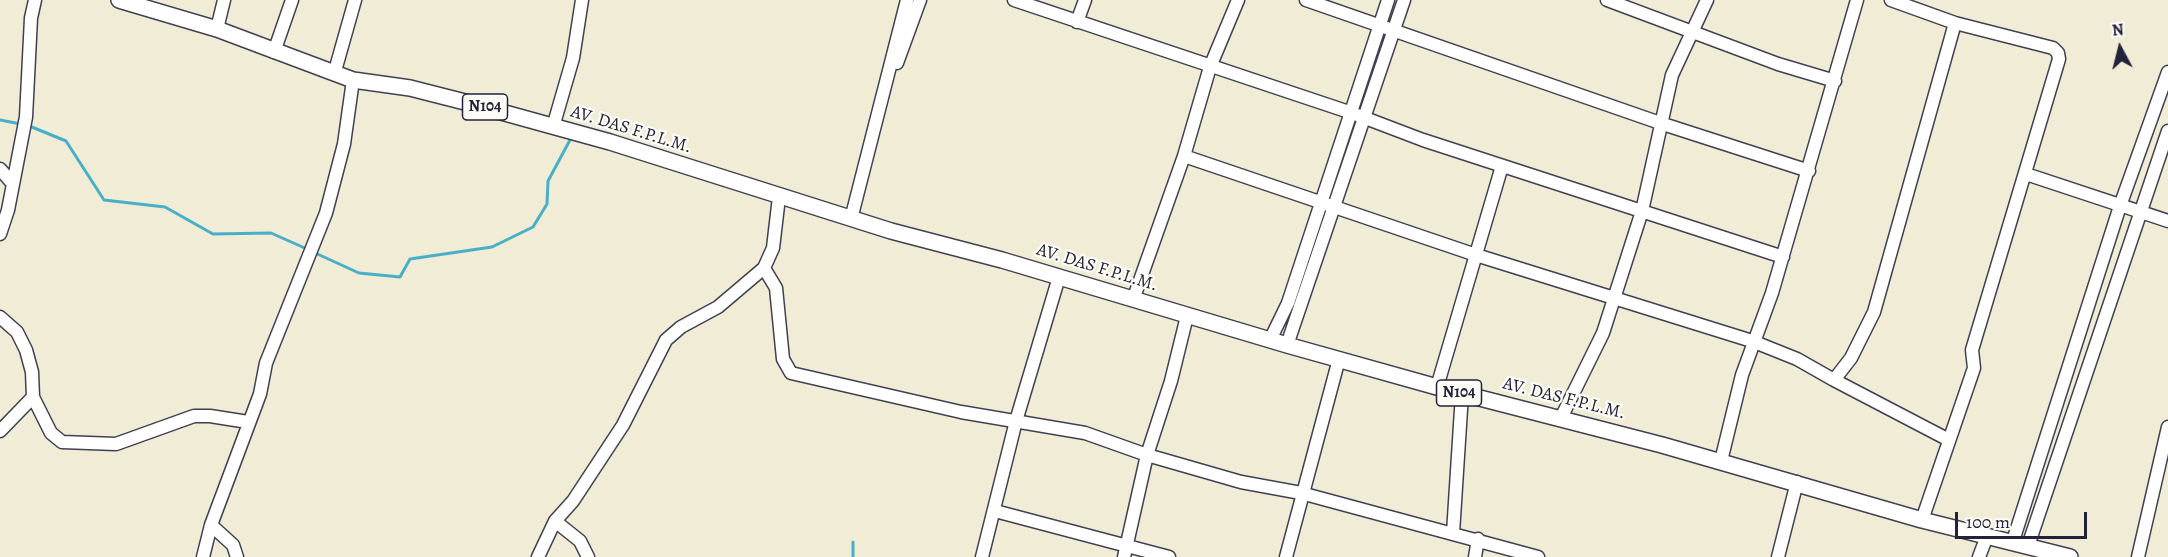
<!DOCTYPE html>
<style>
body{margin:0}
#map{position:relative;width:2168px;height:557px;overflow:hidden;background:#f0ecd5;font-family:Alegreya,serif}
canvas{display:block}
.north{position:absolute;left:2090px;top:18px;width:60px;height:60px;-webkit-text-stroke:4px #fdfcf7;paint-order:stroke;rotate:353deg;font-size:16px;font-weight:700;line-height:24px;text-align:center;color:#22223b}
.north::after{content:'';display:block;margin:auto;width:21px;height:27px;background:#22223b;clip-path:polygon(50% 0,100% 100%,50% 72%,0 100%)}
.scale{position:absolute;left:1955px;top:512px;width:132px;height:27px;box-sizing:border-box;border:3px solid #22223b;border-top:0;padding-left:8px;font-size:18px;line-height:21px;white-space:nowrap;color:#22223b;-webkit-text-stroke:4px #fdfcf7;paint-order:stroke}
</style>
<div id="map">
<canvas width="2168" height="557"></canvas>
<div class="north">N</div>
<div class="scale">100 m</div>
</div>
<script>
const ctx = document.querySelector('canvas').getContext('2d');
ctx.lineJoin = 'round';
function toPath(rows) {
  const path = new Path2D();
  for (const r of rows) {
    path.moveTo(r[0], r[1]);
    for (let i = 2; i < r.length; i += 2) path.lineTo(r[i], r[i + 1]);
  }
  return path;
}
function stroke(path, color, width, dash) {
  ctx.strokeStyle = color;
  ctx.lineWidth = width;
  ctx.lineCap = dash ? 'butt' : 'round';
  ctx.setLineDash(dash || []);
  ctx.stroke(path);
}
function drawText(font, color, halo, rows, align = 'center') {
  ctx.font = font + ' Alegreya,serif';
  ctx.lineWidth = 4.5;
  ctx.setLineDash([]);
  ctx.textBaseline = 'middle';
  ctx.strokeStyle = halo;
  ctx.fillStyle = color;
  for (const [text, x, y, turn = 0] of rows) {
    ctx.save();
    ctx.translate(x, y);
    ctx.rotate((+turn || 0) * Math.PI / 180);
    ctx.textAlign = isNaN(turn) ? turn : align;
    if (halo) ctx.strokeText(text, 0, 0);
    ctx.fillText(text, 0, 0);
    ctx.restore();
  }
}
const stream = toPath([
 [0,120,21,124],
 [27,125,66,141,104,200,165,207,213,234,271,233,307,249],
 [313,252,359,273,400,277,410,259,492,247,533,227,547,204,548,181,570,140],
 [853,557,853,542]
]);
const minor = toPath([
 [1014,0,1352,113,1423,140,1783,257],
 [1306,0,1663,124,1809,171],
 [1607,0,1778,64,1835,81],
 [1891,0,1955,23,2053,48,2058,53,2059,59,1972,350,1974,368,1922,520],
 [1077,22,1085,0],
 [217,29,224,0],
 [274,52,292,0],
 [897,63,920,0],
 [335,71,355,0],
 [553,127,573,58,582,0],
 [1184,156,1476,255,1752,341,1797,359,1834,380,1851,358,1874,312,1955,23],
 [0,169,13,184],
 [2026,174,2168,221],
 [851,219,907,0],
 [0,234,8,210,26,117,31,18,35,0],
 [764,268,776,288,783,359,791,373,961,412,1085,433,1147,455,1241,482,1301,493,1538,557],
 [1133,300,1184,156,1210,67,1238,0],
 [0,317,17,332,26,350,32,372,33,397,51,433,62,442,116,444,194,416,210,416,248,422],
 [1270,340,1288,303,1388,0],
 [1287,345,1404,0],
 [1834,380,1949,440],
 [1437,387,1502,166],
 [1561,418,1603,333,1642,211,1672,75,1707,0],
 [0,431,33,397],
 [1721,461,1742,375,1772,293,1857,0],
 [995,511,1169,557],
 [555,521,580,541,588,557],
 [211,525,233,545,237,557],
 [1453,533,1462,394],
 [2013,541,2120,206,2168,72],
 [2028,546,2168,131],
 [203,557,211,525,260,394,266,363,326,213,344,144,353,80],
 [538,557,555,521,573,501,623,425,666,340,681,327,718,307,764,268,773,248,779,197],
 [982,557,1016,421,1059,277],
 [1124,557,1147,455,1171,381,1187,316],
 [1286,557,1339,359],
 [1475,557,1478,539],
 [1778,557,1797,482],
 [1979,557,1987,536],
 [2138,557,2168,427]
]);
const major = toPath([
 [119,0,217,29,353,80,410,88,465,102,610,142,891,231,1002,260,1287,345,1437,387,1662,445,1922,520,2070,557]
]);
const shields = [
 [485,107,45],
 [1459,393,45]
];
const shieldNames = [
 ["N104",485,107],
 ["N104",1459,393]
];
const streetNames = [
 ["AV. DAS F.P.L.M.",631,130,17],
 ["AV. DAS F.P.L.M.",1097,268,17],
 ["AV. DAS F.P.L.M.",1564,399,14]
];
stroke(stream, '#49afc8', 3);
stroke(minor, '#414052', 15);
stroke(major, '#414052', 18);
stroke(minor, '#fff', 12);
stroke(major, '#fff', 15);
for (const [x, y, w] of shields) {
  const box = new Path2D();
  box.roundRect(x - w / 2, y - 13, w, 26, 4.5);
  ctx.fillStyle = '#fdfcf7';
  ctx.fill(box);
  stroke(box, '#22223b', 1.5);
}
drawText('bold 16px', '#22223b', null, shieldNames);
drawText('18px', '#22223b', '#fdfcf7', streetNames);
</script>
